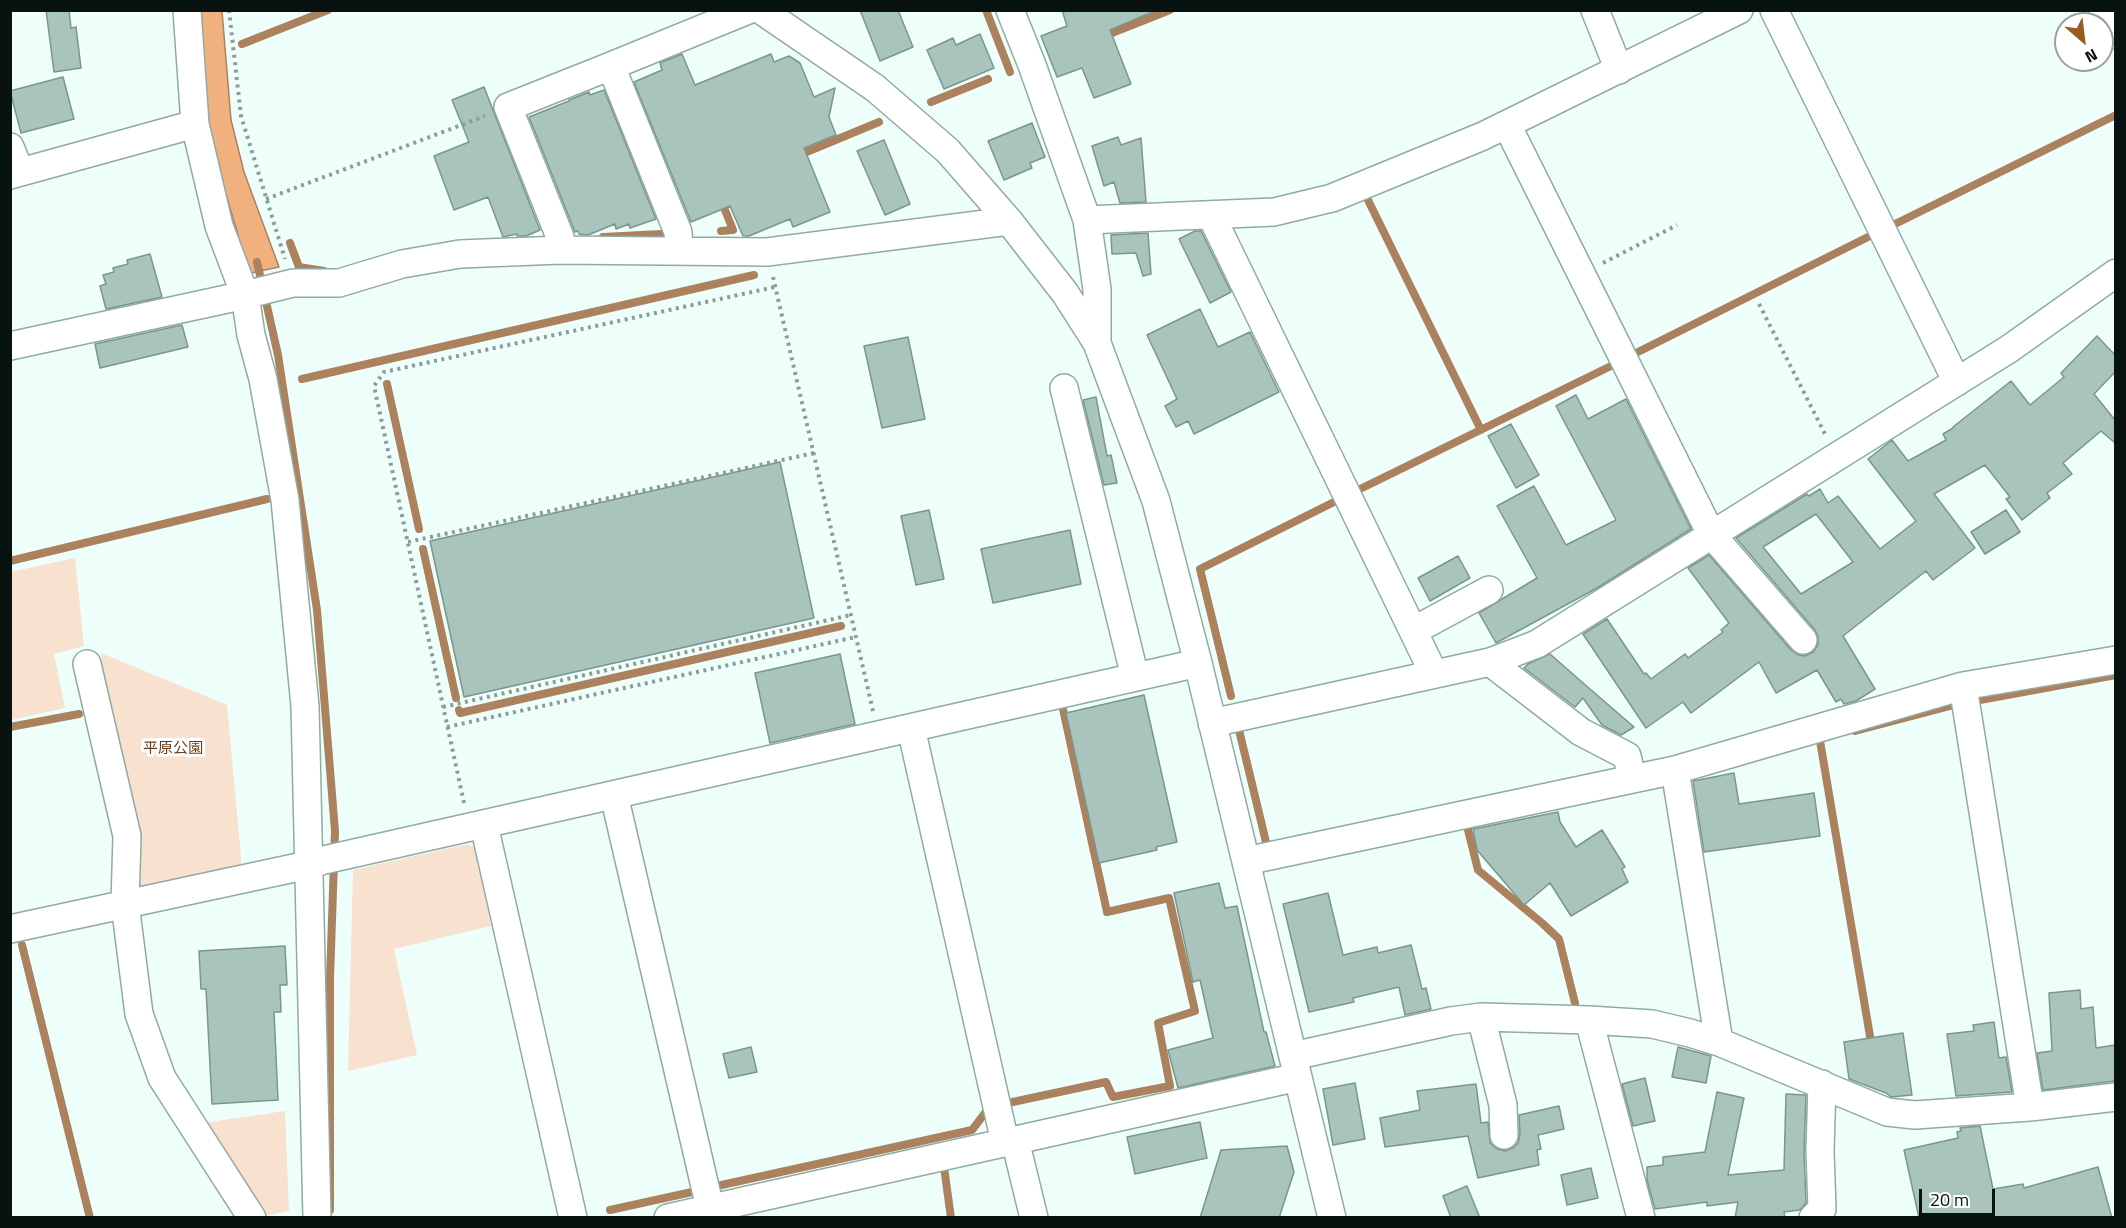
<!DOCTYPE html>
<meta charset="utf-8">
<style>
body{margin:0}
#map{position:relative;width:2126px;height:1228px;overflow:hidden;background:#eefffb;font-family:"Titillium Web",sans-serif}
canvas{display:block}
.frame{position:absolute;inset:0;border:12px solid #081210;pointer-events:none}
.north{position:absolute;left:2054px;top:12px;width:60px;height:60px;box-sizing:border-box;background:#fff;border:2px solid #9ca09f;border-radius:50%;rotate:152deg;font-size:16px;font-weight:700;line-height:24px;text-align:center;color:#081210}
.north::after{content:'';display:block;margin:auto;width:21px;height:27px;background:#995b22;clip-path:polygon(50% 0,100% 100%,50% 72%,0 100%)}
.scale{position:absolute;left:1919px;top:1189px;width:76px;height:27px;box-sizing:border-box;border:3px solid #081210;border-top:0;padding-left:8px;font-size:18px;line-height:21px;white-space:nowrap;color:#081210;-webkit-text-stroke:4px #fff;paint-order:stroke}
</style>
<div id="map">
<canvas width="2126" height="1228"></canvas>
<div class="frame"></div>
<div class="north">N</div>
<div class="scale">20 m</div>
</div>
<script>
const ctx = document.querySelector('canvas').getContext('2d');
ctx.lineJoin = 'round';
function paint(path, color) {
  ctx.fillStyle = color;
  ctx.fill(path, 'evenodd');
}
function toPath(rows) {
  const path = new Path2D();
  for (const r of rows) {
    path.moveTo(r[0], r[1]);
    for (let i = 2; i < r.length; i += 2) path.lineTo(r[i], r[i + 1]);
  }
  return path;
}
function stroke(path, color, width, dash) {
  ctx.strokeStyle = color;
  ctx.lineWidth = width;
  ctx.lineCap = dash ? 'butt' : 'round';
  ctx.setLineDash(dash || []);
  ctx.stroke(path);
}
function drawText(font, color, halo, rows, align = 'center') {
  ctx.font = font + ' "Titillium Web","Noto Sans JP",sans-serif';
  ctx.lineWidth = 6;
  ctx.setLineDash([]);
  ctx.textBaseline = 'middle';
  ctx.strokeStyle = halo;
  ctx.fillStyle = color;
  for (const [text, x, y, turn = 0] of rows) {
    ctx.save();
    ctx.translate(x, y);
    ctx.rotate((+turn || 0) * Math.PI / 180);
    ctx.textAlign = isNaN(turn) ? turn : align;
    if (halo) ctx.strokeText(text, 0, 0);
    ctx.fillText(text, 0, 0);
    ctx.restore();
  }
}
const green = toPath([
 [75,558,84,646,54,654,65,708,11,720,11,572],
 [101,653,227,705,242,868,141,891,136,846,106,721],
 [468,844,475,848,491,926,394,949,417,1055,348,1071,353,870],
 [285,1111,289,1211,265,1216,203,1123]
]);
const water = toPath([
 [198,11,222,11,231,120,244,172,279,267,246,274,237,231,209,140,198,11]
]);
const stream = toPath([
 [986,10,1010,72],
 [1102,37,1170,10],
 [242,44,328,10],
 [931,102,988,79],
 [797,156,879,122],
 [1366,196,1481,430],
 [721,200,733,230,721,231],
 [1895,224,2116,115],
 [603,237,661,234],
 [290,243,299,267,324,271],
 [257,262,278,355,317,610,335,831,330,979,330,1210],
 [1634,354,1872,235],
 [302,379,754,275],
 [387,384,419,529],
 [1354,492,1615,364],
 [423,549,456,698],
 [10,561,267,499],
 [1231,696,1200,569,1336,501],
 [1980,700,2116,675],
 [459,710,460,713,841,626],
 [10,727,79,714],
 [1239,730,1266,842],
 [1855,731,1954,705],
 [1820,741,1872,1048],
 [1473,824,1467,826,1478,870,1542,923,1559,939,1575,1003],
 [22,945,90,1218],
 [1008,1103,1106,1082,1113,1097,1170,1086,1158,1023,1195,1011,1169,898,1107,912,1063,709],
 [944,1167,951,1218],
 [717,1186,972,1130,985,1113],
 [610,1210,692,1192]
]);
const building = toPath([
 [46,10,69,10,71,28,76,27,81,68,54,72,46,10],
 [860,10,898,10,913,47,880,61,860,10],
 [1062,10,1157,10,1110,30,1131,84,1094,98,1082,68,1057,77,1041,36,1067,26,1062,10],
 [980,34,994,68,944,89,927,50,953,38,956,45,980,34],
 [682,54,695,85,771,54,774,62,789,56,800,63,814,97,835,88,829,117,836,135,804,148,830,212,793,227,790,219,749,236,743,236,730,206,691,222,634,82,662,70,660,63,682,54],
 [63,77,74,119,21,133,10,91,63,77],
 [484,87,540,230,526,236,517,236,517,234,503,237,488,197,454,210,434,156,469,142,452,100,484,87],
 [604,90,656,219,630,228,629,224,616,229,615,224,588,235,579,234,578,231,575,232,529,117,569,101,569,100,589,92,590,95,604,90],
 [1032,123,1045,157,1030,163,1032,168,1004,180,988,141,1032,123],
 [1118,137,1121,145,1141,138,1146,202,1120,203,1114,182,1104,186,1092,146,1118,137],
 [884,140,910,204,885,215,857,151,884,140],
 [1195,231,1201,231,1231,292,1210,303,1179,239,1195,231],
 [1148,233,1151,274,1143,276,1136,253,1112,254,1111,235,1148,233],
 [150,254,162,297,106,309,100,286,106,284,103,275,114,272,113,268,128,264,127,260,150,254],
 [1200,309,1218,347,1250,332,1279,392,1194,434,1188,421,1176,427,1165,406,1177,399,1147,335,1200,309],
 [182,325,188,347,100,368,95,344,182,325],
 [2097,336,2115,355,2115,372,2094,394,2115,420,2115,443,2101,431,2063,463,2072,474,2047,493,2050,498,2022,520,2006,499,2010,497,1985,465,1934,494,1975,548,1933,580,1926,571,1843,636,1875,689,1856,701,1844,704,1841,699,1836,702,1817,670,1776,693,1759,662,1691,713,1683,702,1646,728,1583,634,1607,619,1644,674,1646,673,1651,679,1685,654,1688,658,1723,632,1721,630,1729,623,1688,568,1709,555,1791,650,1798,655,1805,656,1813,652,1818,645,1818,636,1815,630,1736,538,1807,494,1809,496,1820,489,1828,503,1838,496,1880,549,1916,521,1868,459,1892,440,1908,461,1946,440,1943,434,1953,428,1953,427,2011,381,2030,405,2064,377,2061,373,2097,336],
 [1816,514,1853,562,1801,594,1763,547,1816,514],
 [908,337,925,419,882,428,864,346,908,337],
 [1576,395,1588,419,1626,399,1691,529,1597,588,1496,643,1479,613,1537,578,1497,506,1534,486,1566,545,1616,520,1556,406,1576,395],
 [1096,397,1107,456,1111,455,1117,483,1104,485,1083,400,1096,397],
 [1511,424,1539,475,1516,488,1488,436,1511,424],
 [780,462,814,618,464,697,430,541,780,462],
 [929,510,944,579,916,585,901,516,929,510],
 [2006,510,2020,532,1985,554,1971,532,2006,510],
 [1070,530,1081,584,993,603,981,549,1070,530],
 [1458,556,1470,578,1430,601,1418,578,1458,556],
 [840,654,855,724,770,743,755,673,840,654],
 [1550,654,1590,689,1634,727,1621,735,1602,725,1583,698,1575,707,1524,668,1528,664,1550,654],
 [1144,695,1177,842,1156,847,1157,850,1099,863,1066,713,1144,695],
 [1734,773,1739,804,1814,793,1820,836,1704,852,1693,781,1734,773],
 [1558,812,1560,822,1576,847,1602,830,1625,867,1622,869,1628,882,1571,916,1550,883,1524,905,1477,850,1473,829,1558,812],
 [1219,883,1225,908,1237,906,1264,1032,1266,1032,1275,1066,1178,1088,1168,1050,1213,1038,1200,980,1193,982,1174,893,1219,883],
 [1328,893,1343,955,1377,947,1378,953,1411,945,1422,989,1426,988,1431,1009,1405,1015,1399,987,1353,998,1354,1002,1309,1012,1283,904,1328,893],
 [285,946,287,985,280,985,281,1012,274,1012,278,1100,212,1104,206,989,201,989,199,951,285,946],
 [2080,990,2081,1009,2093,1007,2096,1048,2115,1045,2115,1081,2043,1090,2037,1053,2052,1051,2049,993,2080,990],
 [1994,1022,1999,1058,2006,1057,2012,1092,1956,1096,1947,1034,1974,1031,1973,1025,1994,1022],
 [1903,1033,1912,1095,1891,1097,1886,1093,1849,1079,1844,1042,1903,1033],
 [751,1047,757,1072,729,1078,723,1054,751,1047],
 [1678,1047,1711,1056,1706,1083,1672,1077,1678,1047],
 [1645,1078,1655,1121,1633,1126,1622,1084,1645,1078],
 [1355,1083,1365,1139,1333,1145,1323,1089,1355,1083],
 [1476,1084,1481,1123,1488,1122,1490,1143,1497,1149,1505,1151,1513,1148,1518,1143,1520,1134,1519,1115,1559,1106,1564,1129,1538,1135,1541,1149,1537,1150,1539,1165,1478,1178,1468,1136,1385,1147,1380,1118,1420,1110,1417,1091,1476,1084],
 [1717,1092,1744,1098,1728,1175,1784,1170,1786,1094,1806,1095,1804,1152,1806,1203,1800,1210,1784,1212,1785,1218,1735,1218,1738,1202,1707,1206,1707,1202,1655,1209,1647,1180,1647,1167,1663,1165,1663,1157,1705,1152,1717,1092],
 [1200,1122,1207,1158,1135,1174,1127,1137,1200,1122],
 [1980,1126,1993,1189,2023,1184,2024,1188,2098,1167,2112,1218,1919,1218,1904,1150,1958,1138,1957,1132,1961,1131,1960,1128,1980,1126],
 [1287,1146,1294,1172,1279,1218,1200,1218,1221,1150,1287,1146],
 [1591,1168,1598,1198,1567,1205,1561,1175,1591,1168],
 [1467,1186,1480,1218,1451,1218,1443,1196,1467,1186]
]);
const path = toPath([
 [229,10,241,116,285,259],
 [266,199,485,116],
 [1603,263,1677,225],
 [773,277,873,711],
 [1759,304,1825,434],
 [408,542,814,453],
 [443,707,851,615],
 [447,727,856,637],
 [464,803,374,386,384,372,775,287]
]);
const minor = toPath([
 [187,10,195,124,219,226,245,295,251,335,263,379,285,500,305,706,317,1218],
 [761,10,875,88,948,151,1009,221,1065,293,1097,343,1156,501,1198,663,1332,1218],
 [1010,10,1032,65,1087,220,1097,289,1097,343],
 [1595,10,1619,70],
 [1774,10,1957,382],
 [2103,10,2116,35],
 [611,66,748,10],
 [1507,125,1711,534,1803,640],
 [10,147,20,172],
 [10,175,195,124],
 [1211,215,1434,674],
 [1087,220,1274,212,1332,198,1483,136,1739,10],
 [561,250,560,237,508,107,611,66,678,232,679,251],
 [10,346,245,295,293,283,339,283,402,264,460,254,561,250,767,252,1009,221],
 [1064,388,1135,677],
 [1413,631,1489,590],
 [1490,662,1581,732,1627,756,1632,778],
 [87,664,127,836,125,904,139,1014,162,1078,252,1218],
 [1963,686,2030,1107],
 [1212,723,1490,662,1537,644,2009,349,2116,273],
 [911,728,1005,1142],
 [1675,770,1719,1042],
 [614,795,710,1208],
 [484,825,573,1218],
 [1246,861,1675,770,1963,686,2116,660],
 [10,929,308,865,324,860,1198,663],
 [1481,1017,1503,1105,1504,1135],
 [1589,1020,1641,1218],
 [1293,1056,1451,1021,1481,1017,1589,1020,1652,1024,1690,1033,1719,1042,1887,1112,1915,1115,2030,1107,2116,1097],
 [1015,1140,1034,1218],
 [668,1218,1298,1077],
 [1813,1218,1822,1209,1820,1151,1822,1084]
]);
const parkNames = [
 ["平原公園",173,749]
];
paint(green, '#f8e1cf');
paint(water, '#f1b17f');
stroke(water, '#ab815e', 1.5);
stroke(stream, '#ab815e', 8);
paint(building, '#a9c3bd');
stroke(building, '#7b958f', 1.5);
stroke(minor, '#90aaa4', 30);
stroke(path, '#8e9c99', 4, [3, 4.5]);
stroke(minor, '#fff', 27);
drawText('15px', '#683e19', '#fff', parkNames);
</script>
